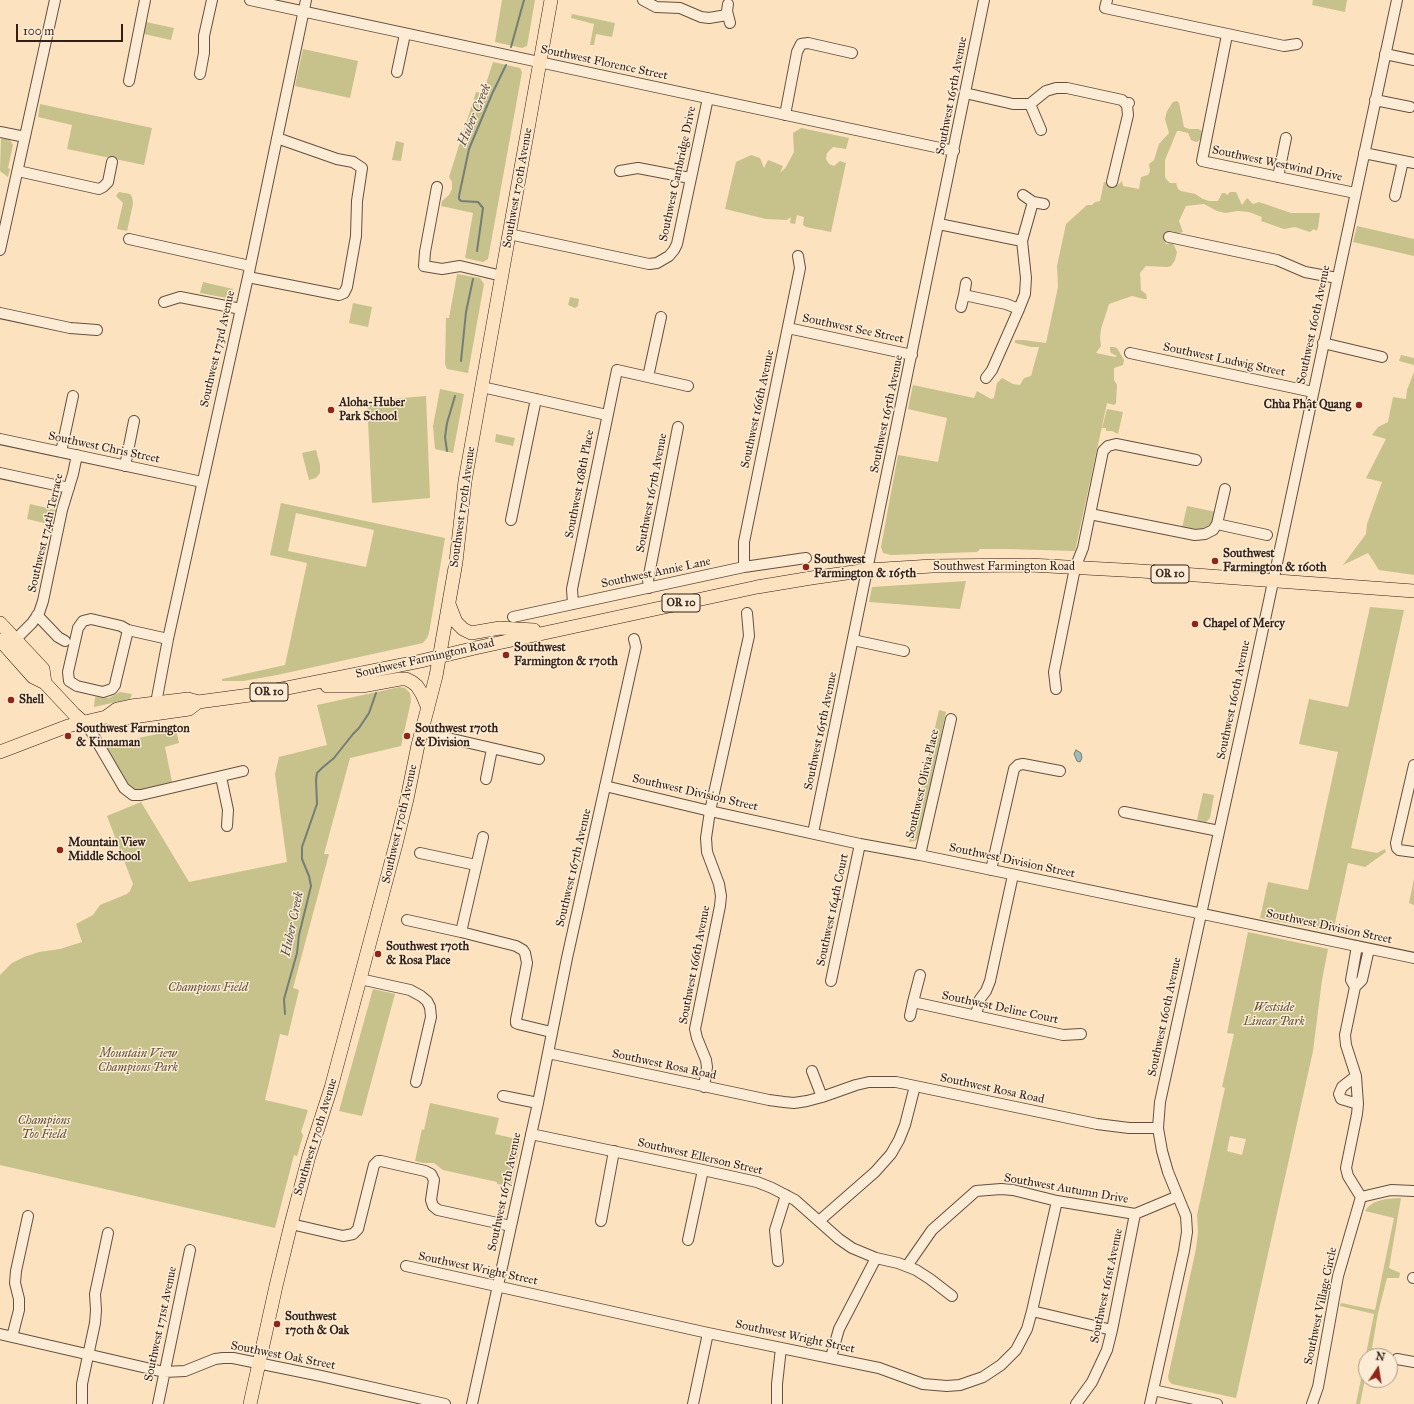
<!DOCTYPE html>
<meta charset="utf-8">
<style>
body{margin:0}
#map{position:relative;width:1414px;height:1404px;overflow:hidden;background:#fce2be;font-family:"IM FELL Great Primer",serif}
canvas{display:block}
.north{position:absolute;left:1358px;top:1348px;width:40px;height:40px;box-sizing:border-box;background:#fdecd5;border:1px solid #ac9a89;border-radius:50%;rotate:12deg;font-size:11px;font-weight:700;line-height:16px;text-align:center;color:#321f17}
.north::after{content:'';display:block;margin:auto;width:14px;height:18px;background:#8f2418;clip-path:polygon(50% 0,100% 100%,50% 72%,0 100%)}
.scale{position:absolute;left:16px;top:24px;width:107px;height:18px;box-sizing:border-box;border:2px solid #321f17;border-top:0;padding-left:5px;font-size:12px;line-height:14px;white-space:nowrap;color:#321f17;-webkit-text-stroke:3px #fdecd5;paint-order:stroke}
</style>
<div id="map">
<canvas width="1414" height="1404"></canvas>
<div class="north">N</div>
<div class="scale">100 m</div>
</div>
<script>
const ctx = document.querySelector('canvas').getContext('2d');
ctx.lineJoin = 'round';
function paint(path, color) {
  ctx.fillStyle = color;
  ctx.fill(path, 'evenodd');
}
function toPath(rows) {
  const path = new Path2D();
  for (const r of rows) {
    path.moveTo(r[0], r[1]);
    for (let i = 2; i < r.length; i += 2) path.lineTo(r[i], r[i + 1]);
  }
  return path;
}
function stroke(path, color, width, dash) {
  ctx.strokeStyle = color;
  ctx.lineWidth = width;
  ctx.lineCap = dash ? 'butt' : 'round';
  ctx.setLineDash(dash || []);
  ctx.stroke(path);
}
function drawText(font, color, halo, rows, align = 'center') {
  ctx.font = font + ' "IM FELL Great Primer",serif';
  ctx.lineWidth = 3;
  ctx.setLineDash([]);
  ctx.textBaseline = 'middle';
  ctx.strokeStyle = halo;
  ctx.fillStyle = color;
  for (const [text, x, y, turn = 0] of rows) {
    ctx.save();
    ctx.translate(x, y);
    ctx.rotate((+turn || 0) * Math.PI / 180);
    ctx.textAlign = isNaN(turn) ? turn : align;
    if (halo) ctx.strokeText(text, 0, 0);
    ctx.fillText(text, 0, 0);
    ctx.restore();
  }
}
const green = toPath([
 [502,0,535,0,527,46,522,48,495,42],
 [1313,0,1347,0,1345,12,1312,5],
 [572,14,615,23,612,37,596,34,594,45,590,45,594,24,571,18],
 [146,22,174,28,171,40,144,34],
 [303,49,358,61,350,98,295,86],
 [493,62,520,68,522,72,488,259,483,262,465,258,473,213,441,206,442,201,449,195,452,189,452,182,449,177,476,92,483,93],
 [1177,101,1179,103,1184,127,1189,129,1198,129,1201,130,1203,134,1199,141,1196,142,1191,140,1188,133,1180,131,1177,131,1165,160,1165,177,1167,180,1170,183,1176,183,1178,189,1181,191,1195,194,1203,199,1209,201,1218,201,1222,193,1225,193,1227,195,1230,192,1236,192,1242,205,1247,198,1253,204,1259,202,1291,213,1320,213,1318,228,1316,231,1314,229,1310,232,1295,227,1284,229,1261,221,1262,217,1249,212,1238,211,1225,213,1217,211,1204,204,1186,206,1179,221,1183,232,1174,234,1168,234,1165,242,1166,244,1172,243,1174,245,1177,252,1175,260,1171,266,1167,267,1146,266,1140,273,1141,290,1146,294,1147,299,1144,299,1132,296,1109,304,1101,329,1100,338,1101,346,1096,353,1115,357,1117,356,1111,353,1110,350,1110,347,1114,347,1117,348,1124,360,1123,365,1114,368,1114,380,1117,385,1116,403,1114,405,1107,403,1075,551,1006,549,980,549,977,552,891,555,883,553,881,547,898,455,938,462,947,418,908,409,913,385,974,398,977,391,991,399,994,398,997,383,1002,378,1013,384,1020,385,1024,378,1031,376,1039,347,1031,347,1015,343,1015,340,1023,340,1046,343,1058,287,1057,266,1066,224,1087,205,1092,205,1095,202,1100,201,1104,182,1118,185,1122,181,1123,186,1139,189,1141,177,1148,175,1150,171,1149,164,1154,160,1159,144,1169,133,1165,119,1167,111,1173,102],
 [40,104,152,128,144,165,67,149,72,125,38,117],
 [801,128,849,138,846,149,833,147,827,153,826,159,829,164,834,166,840,161,846,163,831,232,806,227,803,225,804,217,797,215,795,224,790,223,791,217,787,220,766,219,725,209,736,162,751,155,760,158,764,168,768,160,783,166,780,173,786,167,794,152,793,133],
 [1,138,10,140,13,145,8,168,10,169,8,177,0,171],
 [396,141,404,143,401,161,392,160],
 [119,192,130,194,132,197,133,204,127,231,117,229,123,203,116,196],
 [1357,226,1414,239,1414,256,1353,242],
 [457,274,480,278,484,284,468,373,447,369,445,364,446,318,449,318],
 [203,282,233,289,232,295,227,298,200,293],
 [570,297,579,299,578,306,575,308,568,305],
 [353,303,372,307,368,327,349,323],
 [1401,355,1414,358,1414,365,1399,361],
 [1414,372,1414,575,1379,570,1368,553,1343,565,1366,534,1367,524,1382,482,1366,478,1386,439,1372,435,1378,427,1388,422,1393,397,1406,399,1407,390],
 [440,389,464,394,453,453,435,449,433,426],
 [426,396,430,498,372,503,367,401],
 [1107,409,1123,412,1118,434,1112,431,1106,431,1106,428,1102,428],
 [496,434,515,438,513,446,495,442],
 [316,450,320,465,320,473,316,478,309,480,302,453],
 [281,503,445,538,429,633,427,638,423,643,277,675,243,681,222,681,222,679,285,665,307,563,270,555],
 [296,513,374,530,366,567,288,551],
 [30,504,56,510,53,525,27,519],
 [1187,506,1216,512,1212,522,1206,528,1200,529,1182,528],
 [966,581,960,609,869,602,872,587],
 [1370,607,1404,610,1351,848,1377,853,1385,849,1386,852,1365,867,1348,863,1333,932,1260,918,1268,882,1308,890,1338,752,1299,744,1309,699,1348,707],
 [400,687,405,688,410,693,411,701,401,746,350,758,324,854,329,854,293,988,299,990,288,1036,280,1034,265,1100,308,1110,301,1132,303,1135,302,1139,297,1156,294,1155,275,1228,0,1165,0,975,12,963,24,957,39,952,60,949,82,942,76,924,93,915,100,905,127,894,130,891,133,884,107,816,141,802,189,882,287,862,275,774,279,757,327,745,317,705],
 [120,692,132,694,130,699,94,707,95,697,109,698],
 [939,710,946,712,919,837,915,841,909,842],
 [176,730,179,743,165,747,172,782,140,790,137,790,130,787,107,748,129,740],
 [1203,793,1214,795,1210,818,1206,822,1197,820],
 [1414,879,1414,905,1409,903],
 [1248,932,1328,949,1322,980,1313,1051,1236,1398,1172,1384,1169,1381,1168,1377,1196,1249,1198,1232,1197,1215,1225,1088,1222,1087,1234,1034,1227,1033],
 [1230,1136,1246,1139,1242,1155,1227,1151],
 [373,989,395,994,362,1116,339,1111],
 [430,1103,499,1118,495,1134,521,1140,511,1187,497,1184,497,1182,443,1170,434,1163,424,1163,415,1161,422,1129,424,1130],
 [1401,1198,1389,1268,1400,1273,1399,1278,1387,1278,1378,1313,1372,1348,1383,1353,1382,1356,1366,1356,1366,1374,1360,1404,1356,1404,1374,1314,1340,1306,1341,1303,1375,1310,1394,1218,1365,1211,1369,1206,1375,1202,1386,1199]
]);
const water = toPath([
 [1076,750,1081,753,1082,758,1080,762,1077,761,1074,754,1076,750]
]);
const stream = toPath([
 [511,47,524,0],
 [477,251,483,208,478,202,461,201,459,199,459,196,469,149,492,94,506,65],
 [461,361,466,312,473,279],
 [447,451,445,437,447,423,455,396],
 [285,1014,284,999,297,953,299,935,311,886,309,876,302,859,302,847,317,804,316,780,317,773,322,768,334,758,353,734,359,728,369,713,376,693]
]);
const minor = toPath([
 [250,0,954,151],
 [643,0,656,7,680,8,701,17,709,18,727,15],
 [1107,0,1105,8,1284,46,1297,44],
 [728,4,727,11,730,23],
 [1227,35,1202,161,1355,193],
 [1385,54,1414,60],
 [397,72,405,34],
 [200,74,204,53,204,36,212,0],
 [129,81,145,0],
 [965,93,1013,104,1030,104,1046,91,1056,88,1067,88,1122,100,1127,105,1129,103],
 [1375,100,1410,107],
 [1030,104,1041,130],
 [785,115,797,52,801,44,808,43,852,53],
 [0,132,25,137],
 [1364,153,1414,163],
 [18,171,99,189,103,187,108,182,112,162],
 [620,171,638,168,690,178],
 [1278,177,1286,138],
 [1112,182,1128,115,1127,105],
 [437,187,425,252,424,266,442,269,460,266,502,276],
 [1023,195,1033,202],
 [1395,196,1403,161],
 [939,224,1022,241],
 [509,234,649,264,657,263,669,256,674,250,677,244,708,98],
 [1169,237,1277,260,1305,272,1337,278],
 [129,239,250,266],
 [0,250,55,0],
 [248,277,339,295,344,293,347,287,356,236,357,201,362,168,353,162,337,159,277,138],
 [966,283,964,295,1006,304,1019,309],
 [164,302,180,297,241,309],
 [961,307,964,295],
 [0,313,70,328,97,330],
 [788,328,912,355],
 [1323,343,1382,357],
 [1130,353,1313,392],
 [648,377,661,317],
 [986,378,992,370,1019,309,1025,294,1026,278,1022,241,1033,202,1044,204],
 [482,387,607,415],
 [0,439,202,482],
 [61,452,73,396],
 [125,466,134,421],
 [0,473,69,488],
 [1090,514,1195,535,1205,534,1213,530,1217,524,1225,489],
 [511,520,536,399],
 [1217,524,1267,535],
 [744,567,744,542,800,268,798,256],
 [649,588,648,580,678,427],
 [573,604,572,589,617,370,688,386],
 [37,615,58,637,65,641],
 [513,617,744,567,806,558],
 [128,630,116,680,115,685,112,689,103,692,77,686,69,681,68,672,78,628,83,621,91,619,121,626,128,630,168,639],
 [16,639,32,623,39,613,43,601,62,510,73,474,77,455],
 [853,640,904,651],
 [1056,689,1054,672,1075,568,1083,548,1103,451,1108,446,1116,444,1196,460],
 [156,703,168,639,248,277,306,0],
 [83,722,89,728,124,788,133,795,141,795,243,771],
 [422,732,539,759],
 [1414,765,1396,843,1397,848,1399,850,1414,852],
 [221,777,228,810,227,826],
 [486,779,492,749],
 [605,786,710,811,860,844,920,855,1414,958],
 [1124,812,1219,831],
 [813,833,984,0],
 [420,853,476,865],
 [920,855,951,719],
 [991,870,1014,769,1018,765,1023,764,1060,771],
 [407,920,461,932,516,946,523,950,525,953,527,963,516,1020,516,1023,518,1024,551,1032],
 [461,932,483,837],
 [1357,946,1351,980,1355,987,1362,980,1369,949],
 [920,975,913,1002,1063,1035,1081,1034],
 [360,979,410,990,421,996,427,1001,430,1007,431,1017,416,1082],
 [831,981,860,844],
 [1355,987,1345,1035,1346,1045,1356,1076,1358,1104,1357,1114,1346,1168,1348,1176,1361,1197],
 [976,1015,980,999,986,991,990,981,1013,875],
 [910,1016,913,1002],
 [548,1053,769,1100,784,1102,794,1103,807,1101,822,1097,856,1085,869,1082,896,1082,1097,1124,1129,1128,1158,1128],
 [812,1071,822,1097],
 [1356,1076,1342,1087,1339,1094,1341,1099,1358,1104],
 [704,1087,707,1067,706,1060,697,1038,695,1029,720,906,721,896,719,884,707,852,706,838,710,811,749,636,747,613],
 [503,1096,538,1103],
 [531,1134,703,1170,757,1182,772,1188,795,1200,839,1239,852,1248,876,1258,898,1263,916,1270,930,1279,952,1296],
 [601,1221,614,1151],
 [819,1221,875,1172,891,1154,899,1140,905,1125,915,1086],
 [291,1224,343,1236,353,1234,358,1229,374,1165,378,1161,381,1161,425,1171,431,1174,434,1180,431,1200,433,1206,438,1210,511,1226],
 [688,1240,703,1170],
 [778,1261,775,1230,786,1195],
 [406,1266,708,1333,879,1368,923,1384,947,1386,960,1385,983,1377,1001,1365,1016,1350,1027,1329,1032,1311,1057,1201],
 [907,1266,932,1230,976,1191,1001,1189,1013,1190,1057,1201,1135,1214,1178,1196],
 [1413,1278,1414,1278],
 [1032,1311,1112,1330],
 [0,1334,164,1372,185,1371,215,1359,223,1358,233,1358,321,1376,445,1404],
 [12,1337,19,1310,19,1299,15,1283,16,1271,28,1216],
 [831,1357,839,1329,876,1258],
 [1397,1359,1414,1362],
 [1153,1390,1217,1404],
 [82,1404,82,1384,95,1323,96,1310,95,1294,108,1233],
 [158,1404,190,1250],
 [472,1404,538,1103,567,958,636,647,634,639],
 [693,1404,708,1333],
 [777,1404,777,1384,781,1348],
 [1076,1404,1092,1382,1107,1350,1112,1330,1135,1214],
 [1150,1404,1184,1251,1187,1232,1186,1216,1168,1172,1162,1151,1158,1128,1160,1102,1250,690,1397,0],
 [1312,1404,1318,1387,1338,1276,1361,1197,1391,1190,1414,1191]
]);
const major = toPath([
 [449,604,456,622,463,629,471,633,500,628,534,630],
 [0,623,43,669,45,683],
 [0,640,33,677,45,683,74,714,83,722],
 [327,686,362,686,400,679,406,679,412,682,417,686,422,694,428,708],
 [106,717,118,720,133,717,189,709,198,702],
 [0,752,68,726,106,717,117,709,131,706,188,699,198,702,250,695,287,688,421,661,475,648,757,587,811,578,868,570,932,566,1030,565,1141,571,1414,591],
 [250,1404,276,1286,291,1224,309,1156,331,1088,396,844,407,799,418,745,436,676,456,562,465,481,551,0]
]);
const markers = [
 [1359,405,4,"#8f2418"],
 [331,410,4,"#8f2418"],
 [1215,561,4,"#8f2418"],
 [806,567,4,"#8f2418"],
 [1195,624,4,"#8f2418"],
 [506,655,4,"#8f2418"],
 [11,700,4,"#8f2418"],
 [68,736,4,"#8f2418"],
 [407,736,4,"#8f2418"],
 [60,850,4,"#8f2418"],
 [378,954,4,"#8f2418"],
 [277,1324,4,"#8f2418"]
];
const shields = [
 [1170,574,38],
 [681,603,38],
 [269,692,38]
];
const shieldNames = [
 ["OR 10",1170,574],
 ["OR 10",681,603],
 ["OR 10",269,692]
];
const streetNames = [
 ["Southwest Florence Street",604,63,12],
 ["Southwest 165th Avenue",952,96,-79],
 ["Southwest Westwind Drive",1277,164,12],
 ["Southwest Cambridge Drive",678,174,-78],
 ["Southwest 170th Avenue",518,188,-80],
 ["Southwest 160th Avenue",1314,325,-78],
 ["Southwest See Street",853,329,12],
 ["Southwest 173rd Avenue",218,349,-77],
 ["Southwest Ludwig Street",1224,360,12],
 ["Southwest 166th Avenue",758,409,-78],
 ["Southwest 165th Avenue",887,414,-78],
 ["Southwest Chris Street",104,448,12],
 ["Southwest 168th Place",580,484,-79],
 ["Southwest 167th Avenue",652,493,-79],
 ["Southwest 170th Avenue",463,507,-82],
 ["Southwest 174th Terrace",46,533,-77],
 ["Southwest Farmington Road",1004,567],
 ["Southwest Annie Lane",656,573,-12],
 ["Southwest Farmington Road",425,659,-13],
 ["Southwest 160th Avenue",1234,700,-78],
 ["Southwest 165th Avenue",821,731,-78],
 ["Southwest Olivia Place",923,784,-77],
 ["Southwest Division Street",695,793,13],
 ["Southwest 170th Avenue",400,824,-77],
 ["Southwest Division Street",1012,861,12],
 ["Southwest 167th Avenue",574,868,-77],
 ["Southwest 164th Court",833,910,-78],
 ["Southwest Division Street",1329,927,12],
 ["Southwest 166th Avenue",695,965,-79],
 ["Southwest Deline Court",1000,1008,12],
 ["Southwest 160th Avenue",1165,1017,-78],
 ["Southwest Rosa Road",664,1065,12],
 ["Southwest Rosa Road",992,1089,12],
 ["Southwest 170th Avenue",316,1137,-73],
 ["Southwest Ellerson Street",700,1157,13],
 ["Southwest Autumn Drive",1066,1189,10],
 ["Southwest 167th Avenue",505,1192,-78],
 ["Southwest Wright Street",478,1269,12],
 ["Southwest 161st Avenue",1107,1286,-78],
 ["Southwest Village Circle",1321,1306,-78],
 ["Southwest 171st Avenue",161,1324,-78],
 ["Southwest Wright Street",795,1337,12],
 ["Southwest Oak Street",283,1356,11]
];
const poiNames = [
 ["Aloha-Huber",339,403],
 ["Park School",339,417],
 ["Chùa Phật Quang",1351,405,"right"],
 ["Southwest",1223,554],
 ["Farmington & 160th",1223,568],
 ["Southwest",814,560],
 ["Farmington & 165th",814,574],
 ["Chapel of Mercy",1203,624],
 ["Southwest",514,648],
 ["Farmington & 170th",514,662],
 ["Shell",19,700],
 ["Southwest Farmington",76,729],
 ["& Kinnaman",76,743],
 ["Southwest 170th",415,729],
 ["& Division",415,743],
 ["Mountain View",68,843],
 ["Middle School",68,857],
 ["Southwest 170th",386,947],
 ["& Rosa Place",386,961],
 ["Southwest",285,1317],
 ["170th & Oak",285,1331]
];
const parkNames = [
 ["Champions Field",208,988],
 ["Westside",1274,1008],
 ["Linear Park",1274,1022],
 ["Mountain View",138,1054],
 ["Champions Park",138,1068],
 ["Champions",44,1121],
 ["Too Field",44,1135]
];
const waterNames = [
 ["Huber Creek",475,115,-67],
 ["Huber Creek",293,924,-78]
];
paint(green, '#c7c18c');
paint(water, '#9fbdb4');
stroke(water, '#737e75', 1);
stroke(stream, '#737e75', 2);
stroke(minor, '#645041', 12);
stroke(major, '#321f17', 14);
stroke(minor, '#fdecd5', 10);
stroke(major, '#fce2be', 13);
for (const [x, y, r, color] of markers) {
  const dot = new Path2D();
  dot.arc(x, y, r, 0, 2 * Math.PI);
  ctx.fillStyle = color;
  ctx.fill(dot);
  stroke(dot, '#fdecd5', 1.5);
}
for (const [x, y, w] of shields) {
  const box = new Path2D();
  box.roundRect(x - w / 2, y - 9, w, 18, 3);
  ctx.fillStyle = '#fdecd5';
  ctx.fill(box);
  stroke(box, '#321f17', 1);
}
drawText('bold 11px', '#321f17', null, shieldNames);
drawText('12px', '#321f17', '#fdecd5', streetNames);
drawText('bold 12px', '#321f17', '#fdecd5', poiNames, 'left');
drawText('italic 12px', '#5f503a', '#fdecd5', parkNames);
drawText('italic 13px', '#534e46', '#fdecd5', waterNames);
</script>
